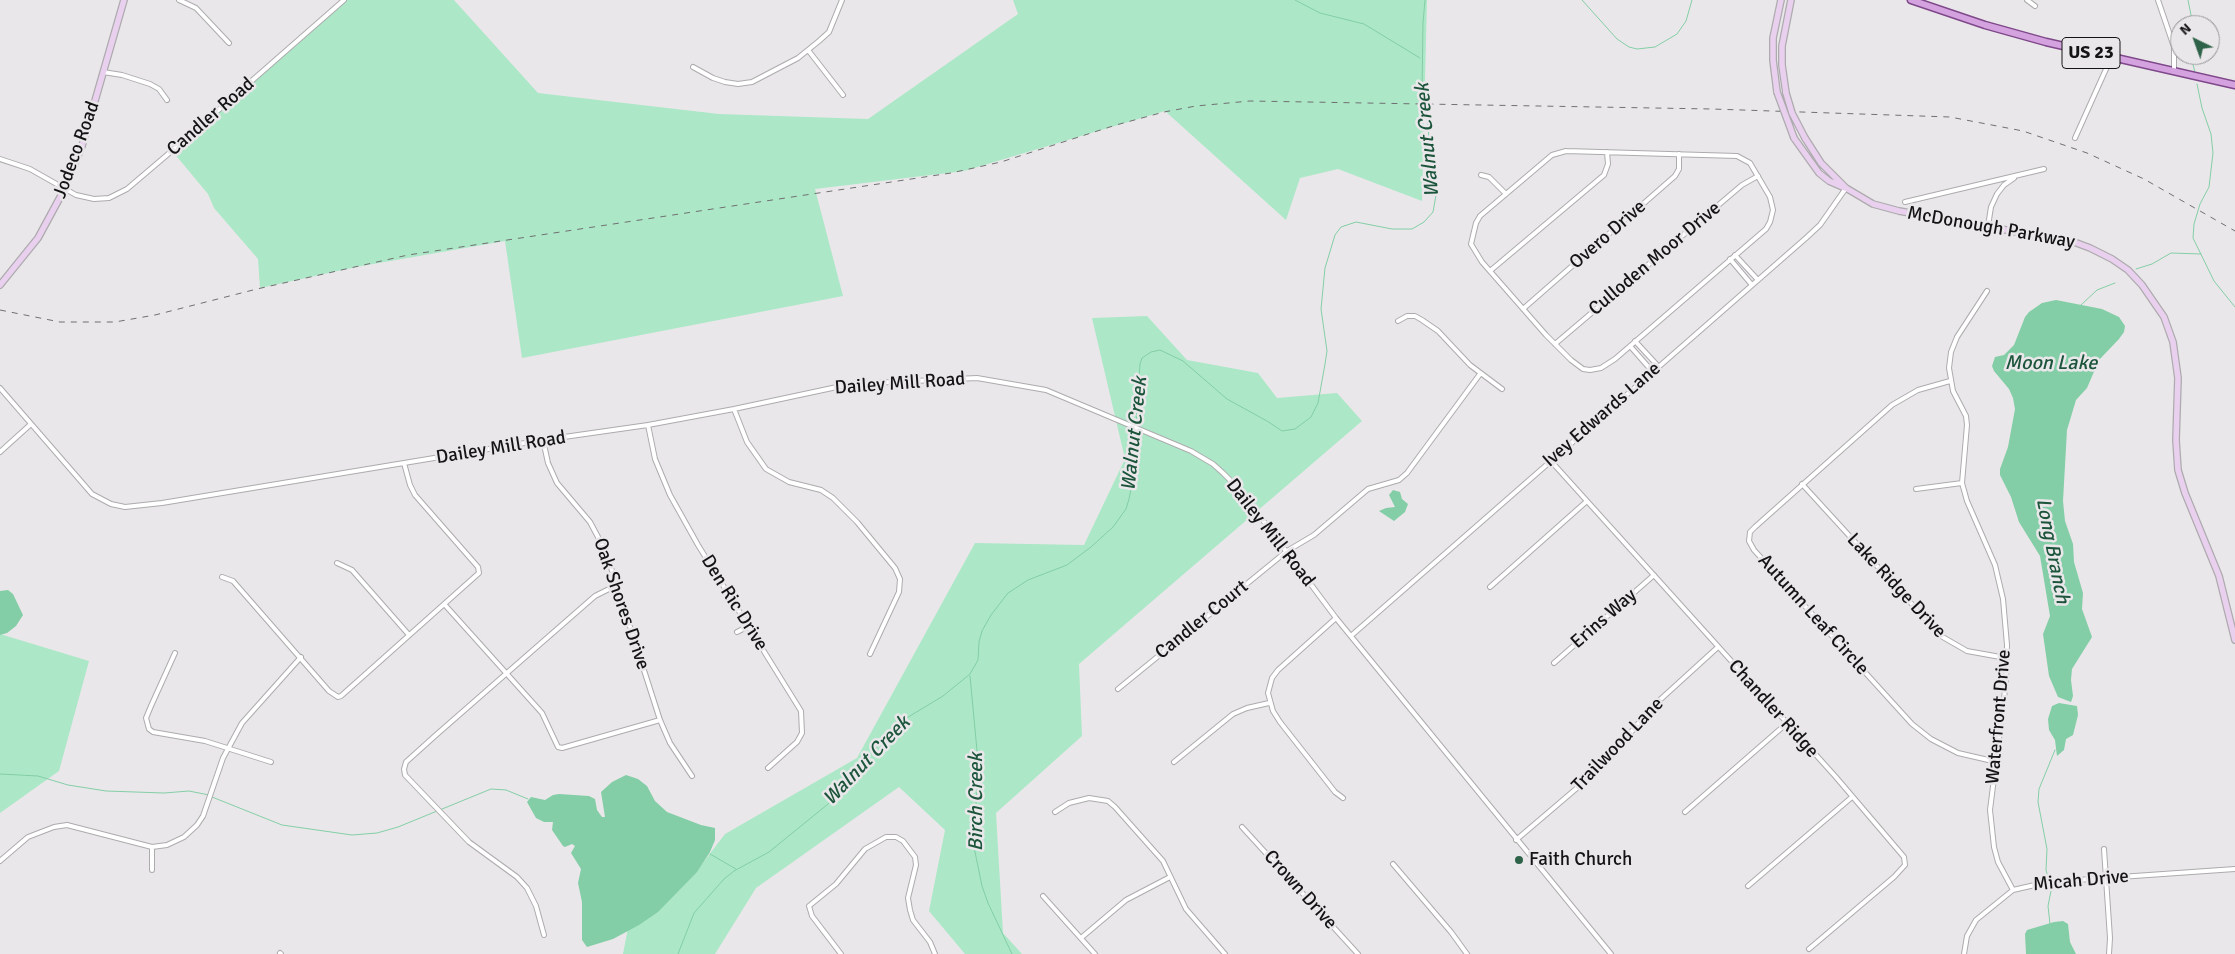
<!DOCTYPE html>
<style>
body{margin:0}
#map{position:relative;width:2235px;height:954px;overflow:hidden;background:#eae7ea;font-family:Signika,sans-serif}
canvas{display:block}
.north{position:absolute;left:2170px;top:15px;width:50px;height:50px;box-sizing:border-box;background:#eae7ea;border:1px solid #949395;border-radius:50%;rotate:318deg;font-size:14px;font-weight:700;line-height:20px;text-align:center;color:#141415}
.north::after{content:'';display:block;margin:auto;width:18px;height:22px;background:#2e6349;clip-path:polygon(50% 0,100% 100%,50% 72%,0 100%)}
</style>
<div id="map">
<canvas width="2235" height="954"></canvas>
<div class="north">N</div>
</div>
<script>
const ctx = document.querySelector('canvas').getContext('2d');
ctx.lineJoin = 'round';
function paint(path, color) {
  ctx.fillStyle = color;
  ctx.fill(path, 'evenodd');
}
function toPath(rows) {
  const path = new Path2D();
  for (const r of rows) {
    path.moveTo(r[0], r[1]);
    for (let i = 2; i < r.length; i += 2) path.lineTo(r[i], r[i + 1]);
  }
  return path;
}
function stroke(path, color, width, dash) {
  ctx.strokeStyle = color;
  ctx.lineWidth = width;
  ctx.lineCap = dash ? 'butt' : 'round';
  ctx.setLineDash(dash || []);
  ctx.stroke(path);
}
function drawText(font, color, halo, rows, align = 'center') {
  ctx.font = font + ' Signika,sans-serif';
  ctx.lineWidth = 5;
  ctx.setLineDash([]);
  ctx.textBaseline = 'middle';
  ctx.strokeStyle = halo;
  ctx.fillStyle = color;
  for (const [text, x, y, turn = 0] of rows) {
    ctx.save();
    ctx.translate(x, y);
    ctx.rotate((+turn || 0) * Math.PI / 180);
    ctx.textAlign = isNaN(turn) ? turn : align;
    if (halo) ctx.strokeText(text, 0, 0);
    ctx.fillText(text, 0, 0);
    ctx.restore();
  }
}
const green = toPath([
 [344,0,454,0,538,93,719,114,868,119,1018,14,1013,0,1427,0,1422,201,1338,169,1300,178,1286,220,1165,111,964,171,815,189,843,296,522,358,505,241,356,267,260,288,258,259,214,208,208,194,173,152],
 [1147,316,1187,360,1258,373,1277,398,1337,393,1362,421,1079,664,1082,736,996,813,1003,933,1022,954,965,954,929,911,945,830,899,787,756,888,715,954,623,954,629,923,695,873,725,834,857,758,975,543,1084,545,1125,459,1092,318],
 [0,634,89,661,59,771,0,813]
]);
const water = toPath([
 [2056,300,2102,309,2119,317,2125,326,2124,332,2119,339,2099,360,2087,388,2076,400,2067,430,2063,501,2065,521,2073,544,2074,562,2083,593,2082,609,2092,637,2072,669,2071,680,2073,696,2071,702,2058,697,2049,676,2043,634,2050,616,2040,556,2019,522,2011,497,2000,475,2000,469,2008,447,2015,409,2013,398,2009,389,1994,371,1992,366,1995,357,2004,355,2014,345,2025,317,2029,312,2042,303],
 [1393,490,1400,492,1402,499,1408,504,1405,512,1394,521,1379,511,1386,508,1395,507,1389,495],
 [8,590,13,594,23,615,16,626,7,633,0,635,0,591],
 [2059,703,2077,706,2078,715,2073,735,2066,739,2064,750,2057,756,2055,740,2049,730,2048,719,2052,706],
 [626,775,638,779,647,786,655,801,667,812,701,825,715,828,715,840,710,852,697,872,658,912,639,925,613,939,587,947,582,940,582,902,578,883,581,869,571,853,575,846,572,844,565,847,563,846,552,830,553,822,544,822,536,818,527,802,531,797,545,800,553,795,559,794,589,796,595,799,597,810,602,817,605,817,601,792,612,782],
 [2054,922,2063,921,2068,924,2070,942,2076,954,2026,954,2025,934,2027,930]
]);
const stream = toPath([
 [1295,0,1320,13,1364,24,1420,58],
 [1582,0,1617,39,1629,47,1637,49,1655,47,1677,34,1686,21,1692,0],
 [2188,0,2191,15,2190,25],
 [2191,55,2195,73],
 [2197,84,2202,108,2211,134,2213,153,2209,187,2200,204,2194,224,2193,238,2214,281,2235,307],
 [2136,269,2152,264,2171,253,2201,254],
 [2081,305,2097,290,2115,283],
 [1136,425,1140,364,1142,358,1151,352,1160,350,1183,361,1227,399,1267,421,1282,431,1295,429,1311,417,1318,403,1325,364,1327,351,1321,309,1325,268,1335,235,1341,227,1356,222,1392,229,1412,229,1424,222,1433,212,1436,195,1427,120,1423,110,1422,90,1423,23,1425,0],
 [970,676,978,761,974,847,982,886,988,903,1012,954],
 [0,774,38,776,68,785,106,791,164,793,189,791,209,795],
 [212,797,282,825,352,835,377,833,398,827,491,789,506,790,528,799],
 [710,854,736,869],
 [2048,877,2046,870,2047,849,2038,802,2039,789,2055,750],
 [2050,924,2048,906,2051,891],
 [678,954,694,913,724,879,734,871,769,852,828,804,847,787,865,760,905,719,943,696,970,674,978,660,979,642,982,631,991,615,1008,593,1028,580,1067,565,1091,547,1113,527,1126,509,1129,499,1133,480,1136,429]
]);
const street = toPath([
 [179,0,196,8,229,43],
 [2027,0,2035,6],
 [2158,0,2174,47,2174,72],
 [808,50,843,95],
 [693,67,713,78,725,82,738,84,752,82,798,58,819,41,829,32,842,0],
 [103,72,122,75,150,84,159,89,167,100],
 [2075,138,2111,58],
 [1566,151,1737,156,1750,163,1770,197,1773,210,1770,222,1766,229,1615,359,1601,368,1590,370,1583,369,1571,360,1546,335,1482,262,1471,244,1476,223,1480,216,1552,155,1566,151],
 [0,159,30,169,76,195,94,199,109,198,127,189,167,155,344,0],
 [1481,175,1489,177,1506,194],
 [1905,202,2044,169],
 [1988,226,1991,207,1997,194,2004,185,2014,178],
 [1735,255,1758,280],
 [1730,259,1752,285],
 [1490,271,1604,175,1608,164,1607,152],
 [1987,291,1957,337,1951,352,1949,368,1953,391,1966,416,1967,425,1962,483,1967,501,1995,565,2003,599,2007,645,2006,682,1990,810,1994,847,1998,862,2013,890],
 [1523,309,1675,176,1679,169,1679,154],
 [1398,321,1407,316,1415,316,1422,320,1438,331,1470,365,1502,389],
 [1635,341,1658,366],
 [1555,344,1742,185,1758,176],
 [1630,346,1652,371],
 [1950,381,1918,390,1892,405,1755,527,1750,532,1749,541,1754,550,1912,724,1931,739,1958,753,1997,762],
 [0,388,92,494,111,504,125,507,162,503,543,440,648,425,734,409,851,384,977,378,1046,390,1191,451,1213,464,1223,473,1241,491,1336,618,1611,954],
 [734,409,747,442,766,469,789,482,821,490,833,498,857,522,895,568,900,579,899,592,870,654],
 [648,425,655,459,670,495,698,545,801,711,802,733,797,742,768,768],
 [543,440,548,463,557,483,590,522,606,552,660,720,670,743,692,776],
 [0,452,31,424],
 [1550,460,1835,776,1904,857,1905,865,1894,877,1809,949],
 [1802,484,1941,636,1967,651,2006,658],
 [1916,489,1962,483],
 [337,563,352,570,409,635],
 [222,577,233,581,329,691,338,697,341,696,479,573,478,567,415,495,410,485,404,463],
 [1490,587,1587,501],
 [445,605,542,713,558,747,562,748,660,720],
 [1336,618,1278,670,1272,678,1268,693,1273,711,1280,722,1335,792,1343,798],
 [737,632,749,626],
 [1352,635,1806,238,1820,225,1846,188],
 [175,653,151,706,146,718,149,729,153,732,205,741,271,762],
 [1554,663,1654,575],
 [1118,689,1287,551,1314,535,1368,489,1399,480,1407,473,1480,374],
 [1174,762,1233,714,1247,708,1269,703],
 [1055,812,1069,803,1089,798,1108,801,1115,807,1163,861,1186,909,1225,954],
 [1685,812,1786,724],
 [1242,827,1358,954],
 [1516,840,1604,765,1651,708,1718,647],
 [2104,849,2110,938,2109,954],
 [0,861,28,837,54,827,67,825,152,847,167,845,184,837,197,825,203,816,223,758,242,723,301,657],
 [1393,864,1451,932,1467,954],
 [152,870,152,847],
 [1748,886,1852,797],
 [1043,896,1095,954],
 [544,935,536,906,527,888,517,877,469,842,405,775,404,769,406,762,436,735,595,596,617,585],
 [1081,938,1126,900,1170,877],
 [280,953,281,954],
 [841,954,812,916,809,906,836,884,865,849,886,837,896,837,903,841,915,857,916,865,908,898,910,910,913,920,930,942,935,954],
 [1964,954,1967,936,1976,920,2013,890,2048,882,2235,869]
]);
const secondary = toPath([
 [1777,92,1773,60,1773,38,1781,0],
 [1786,93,1782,65,1782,46,1791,0],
 [1794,138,1819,173,1829,181,1845,188],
 [1805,138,1821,163,1846,188,1873,204,1899,211,2074,242,2090,248,2112,259,2128,270,2142,285,2164,317,2173,342,2178,378,2176,440,2178,470,2185,493,2219,576,2235,640],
 [0,285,38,238,64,190,82,146,124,0]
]);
const primary = toPath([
 [1911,0,1985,25,2046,42,2235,85]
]);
const rail = toPath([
 [0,310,60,322,115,322,155,315,257,289,408,255,951,173,1001,162,1116,125,1164,112,1196,106,1250,101,1712,109,1950,117,2023,131,2087,153,2144,179,2235,231]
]);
const secondaryBridge = toPath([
 [1777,92,1794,138],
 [1786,93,1792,113,1805,138]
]);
const markers = [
 [1519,860,5,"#2e6349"]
];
const shields = [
 [2091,53,58]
];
const shieldNames = [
 ["US 23",2091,53]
];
const streetNames = [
 ["Candler Road",211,117,-41],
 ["Jodeco Road",77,150,-70],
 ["McDonough Parkway",1991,228,10],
 ["Overo Drive",1608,235,-41],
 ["Culloden Moor Drive",1655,259,-40],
 ["Dailey Mill Road",900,384,-4],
 ["Ivey Edwards Lane",1602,415,-41],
 ["Dailey Mill Road",501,448,-9],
 ["Dailey Mill Road",1270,533,52],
 ["Lake Ridge Drive",1896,586,47],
 ["Den Ric Drive",734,603,58],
 ["Oak Shores Drive",621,604,71],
 ["Autumn Leaf Circle",1813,615,48],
 ["Erins Way",1604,619,-41],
 ["Candler Court",1202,620,-39],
 ["Chandler Ridge",1773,709,48],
 ["Waterfront Drive",1999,717,-85],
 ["Trailwood Lane",1618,745,-46],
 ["Micah Drive",2081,881,-5],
 ["Crown Drive",1300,890,48]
];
const poiNames = [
 ["Faith Church",1529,860]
];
const waterNames = [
 ["Walnut Creek",1428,140,-95],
 ["Moon Lake",2051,364],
 ["Walnut Creek",1135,434,-84],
 ["Long Branch",2052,551,79],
 ["Walnut Creek",867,761,-46],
 ["Birch Creek",977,802,-90]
];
paint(green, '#ace8c7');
paint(water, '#83cea6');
stroke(stream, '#83cea6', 1);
stroke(street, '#adabae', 6);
stroke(secondary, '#adabae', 8);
stroke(primary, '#7f488a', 9);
stroke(street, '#fff', 4);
stroke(secondary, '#ead0ef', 5.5);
stroke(primary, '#d4a2df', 6);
stroke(rail, '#706f71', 1, [6, 6]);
stroke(secondaryBridge, '#adabae', 8, []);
stroke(secondaryBridge, '#ead0ef', 5.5);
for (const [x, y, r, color] of markers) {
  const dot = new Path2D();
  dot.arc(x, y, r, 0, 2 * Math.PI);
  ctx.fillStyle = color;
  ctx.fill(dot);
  stroke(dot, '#eae7ea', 2);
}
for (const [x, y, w] of shields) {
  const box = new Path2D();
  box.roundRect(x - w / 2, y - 15.5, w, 31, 4);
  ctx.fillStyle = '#eae7ea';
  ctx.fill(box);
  stroke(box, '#141415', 1);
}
drawText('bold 18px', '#141415', null, shieldNames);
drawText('19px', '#141415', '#eae7ea', streetNames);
drawText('19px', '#141415', '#eae7ea', poiNames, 'left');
drawText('italic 20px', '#1c553b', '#eae7ea', waterNames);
</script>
